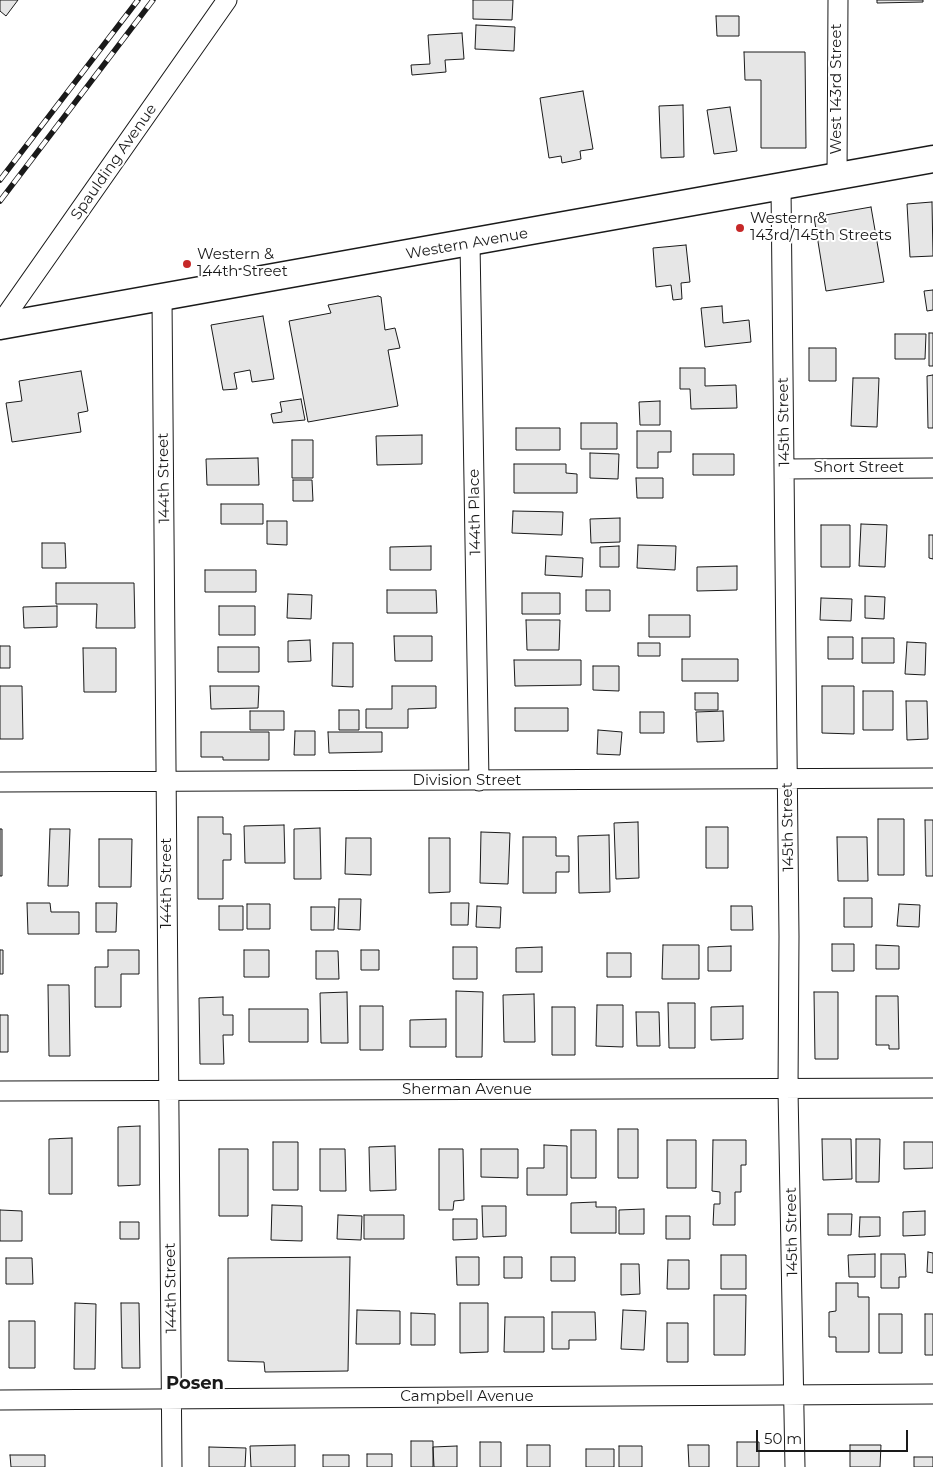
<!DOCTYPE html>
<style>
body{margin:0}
#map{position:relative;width:933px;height:1467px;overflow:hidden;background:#fff;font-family:Montserrat,sans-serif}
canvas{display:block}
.scale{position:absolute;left:756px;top:1430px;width:152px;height:22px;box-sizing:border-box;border:2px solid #1a1a1a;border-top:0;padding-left:6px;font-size:15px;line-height:18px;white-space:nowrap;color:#1a1a1a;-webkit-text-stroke:4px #fff;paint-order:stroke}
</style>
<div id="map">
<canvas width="933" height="1467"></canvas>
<div class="scale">50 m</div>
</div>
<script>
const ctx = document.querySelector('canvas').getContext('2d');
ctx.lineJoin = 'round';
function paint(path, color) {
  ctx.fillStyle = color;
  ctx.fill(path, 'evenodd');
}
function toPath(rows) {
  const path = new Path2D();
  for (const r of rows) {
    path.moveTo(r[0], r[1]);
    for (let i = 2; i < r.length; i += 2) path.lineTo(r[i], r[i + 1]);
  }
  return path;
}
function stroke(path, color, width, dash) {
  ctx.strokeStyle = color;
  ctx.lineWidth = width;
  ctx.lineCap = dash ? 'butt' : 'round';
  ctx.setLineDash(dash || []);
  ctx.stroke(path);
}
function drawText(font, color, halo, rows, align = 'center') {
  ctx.font = font + ' Montserrat,sans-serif';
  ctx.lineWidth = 4;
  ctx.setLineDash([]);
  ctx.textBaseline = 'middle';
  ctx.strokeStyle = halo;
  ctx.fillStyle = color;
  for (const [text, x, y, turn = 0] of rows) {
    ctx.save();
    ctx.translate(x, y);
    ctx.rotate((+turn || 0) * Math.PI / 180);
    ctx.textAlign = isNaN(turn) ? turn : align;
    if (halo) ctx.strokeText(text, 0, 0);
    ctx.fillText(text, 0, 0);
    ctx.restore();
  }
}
const building = toPath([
 [0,0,18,0,6,16,0,11,0,0],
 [473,0,513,0,512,20,473,19,473,0],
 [877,0,923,0,923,2,877,3,877,0],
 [716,16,739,16,739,36,717,36,716,16],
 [476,25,515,27,514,51,475,49,476,25],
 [462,33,464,59,445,60,446,72,412,75,411,65,430,64,428,35,462,33],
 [744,52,805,52,806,148,761,148,761,80,745,80,744,52],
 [583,91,593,149,580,151,581,159,562,163,561,156,549,158,540,98,583,91],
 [683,105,684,157,661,158,659,106,683,105],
 [730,107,737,151,714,154,707,110,730,107],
 [932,202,933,256,910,257,907,204,932,202],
 [871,207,884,282,826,291,814,217,871,207],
 [686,245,690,282,681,283,682,299,673,300,671,285,656,287,653,248,686,245],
 [933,290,933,310,927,311,924,291,933,290],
 [378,296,381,297,385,330,395,328,400,348,388,350,398,406,308,422,289,321,331,313,328,305,378,296],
 [722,306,723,323,749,320,751,342,705,347,701,308,722,306],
 [263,316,274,379,252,382,250,370,234,373,237,389,223,390,211,325,263,316],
 [929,333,933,333,933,366,929,366,929,333],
 [895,334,926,334,925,359,895,359,895,334],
 [809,348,836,348,836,381,809,381,809,348],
 [680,368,705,368,705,386,736,385,737,408,691,409,690,389,680,389,680,368],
 [81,371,88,411,78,413,81,432,12,442,6,403,22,401,19,381,81,371],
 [933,375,933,428,928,428,927,376,933,375],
 [853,378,879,378,877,427,851,426,853,378],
 [301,399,305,420,273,423,271,414,282,412,280,402,301,399],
 [660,401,660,425,640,425,639,402,660,401],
 [581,423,617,423,617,449,581,449,581,423],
 [516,428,560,428,560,450,516,450,516,428],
 [637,431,671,431,671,452,658,452,658,468,637,468,637,431],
 [422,435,422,464,377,465,376,436,422,435],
 [292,440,313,440,313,478,292,478,292,440],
 [590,453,619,454,618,479,590,478,590,453],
 [693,454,734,454,734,475,693,475,693,454],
 [258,458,259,485,207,485,206,459,258,458],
 [514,464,566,464,566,473,577,474,577,493,514,493,514,464],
 [636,478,663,478,663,498,637,498,636,478],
 [293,480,312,480,313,501,293,501,293,480],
 [221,504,263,504,263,524,221,524,221,504],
 [513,511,563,512,562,535,512,533,513,511],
 [620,518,620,542,591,543,590,519,620,518],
 [267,521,287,521,287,545,267,544,267,521],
 [861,524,887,525,885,567,859,566,861,524],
 [821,525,850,525,850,567,821,567,821,525],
 [929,535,933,535,933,559,929,558,929,535],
 [42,543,65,543,66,568,42,568,42,543],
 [638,545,676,546,675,570,637,568,638,545],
 [431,546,431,570,390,570,390,547,431,546],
 [619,546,619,567,600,567,600,547,619,546],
 [546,556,583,558,582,577,545,575,546,556],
 [737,566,737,590,697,591,697,567,737,566],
 [205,570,256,570,256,592,205,592,205,570],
 [56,583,134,583,135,628,96,628,97,604,56,604,56,583],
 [387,590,436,590,437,613,387,613,387,590],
 [586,590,610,590,610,611,586,611,586,590],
 [522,593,560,593,560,614,522,614,522,593],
 [288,594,312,595,311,619,287,618,288,594],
 [865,596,885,597,884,619,865,618,865,596],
 [821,598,852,599,851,621,820,620,821,598],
 [57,606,57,627,24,628,23,607,57,606],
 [219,606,255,606,255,635,219,635,219,606],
 [649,615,690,615,690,637,649,637,649,615],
 [526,620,560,620,559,650,527,650,526,620],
 [394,636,432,636,432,661,395,661,394,636],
 [828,637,853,637,853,659,828,659,828,637],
 [862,638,894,638,894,663,862,663,862,638],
 [310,640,311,661,288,662,288,641,310,640],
 [907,642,926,643,925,675,905,674,907,642],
 [333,643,353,643,353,687,332,686,333,643],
 [638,643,660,643,660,656,638,656,638,643],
 [0,646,10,646,10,668,0,668,0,646],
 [218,647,259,647,259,672,218,672,218,647],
 [83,648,116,648,116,692,84,692,83,648],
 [682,659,738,659,738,681,682,681,682,659],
 [514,660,581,660,581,685,515,686,514,660],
 [593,666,619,666,619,691,593,690,593,666],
 [0,686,22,686,23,739,0,739,0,686],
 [210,686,259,686,258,708,211,709,210,686],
 [392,686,436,686,436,708,408,709,408,728,366,728,366,709,392,709,392,686],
 [822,686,854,686,854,734,822,733,822,686],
 [863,691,893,691,893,730,863,730,863,691],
 [695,693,718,693,718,710,695,710,695,693],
 [906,701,927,701,928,739,907,740,906,701],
 [515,708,568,708,568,731,515,731,515,708],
 [339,710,359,710,359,730,339,730,339,710],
 [250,711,284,711,284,730,250,730,250,711],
 [723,711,724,741,697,742,696,712,723,711],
 [640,712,664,712,664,733,640,733,640,712],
 [598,730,622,732,620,755,597,754,598,730],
 [295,731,315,731,315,755,294,755,295,731],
 [201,732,269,732,269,760,223,760,223,757,201,757,201,732],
 [328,732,382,732,382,752,329,753,328,732],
 [198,817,223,817,223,834,231,834,231,860,223,860,223,899,198,899,198,817],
 [878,819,904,819,904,875,878,875,878,819],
 [925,820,933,820,933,876,926,876,925,820],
 [638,822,639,878,616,879,614,823,638,822],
 [284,825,285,863,245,863,244,826,284,825],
 [706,827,728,827,728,868,706,868,706,827],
 [320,828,321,879,294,879,294,829,320,828],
 [0,829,2,829,2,876,0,876,0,829],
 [50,829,70,829,68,886,48,886,50,829],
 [481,832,510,833,508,884,480,883,481,832],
 [609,835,610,892,579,893,578,836,609,835],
 [523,837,556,837,556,856,569,856,569,872,556,872,556,893,523,893,523,837],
 [837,837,867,837,868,881,838,881,837,837],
 [346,838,371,838,371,875,345,874,346,838],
 [429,838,450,838,450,892,429,893,429,838],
 [99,839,132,839,131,887,99,887,99,839],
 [844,898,872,898,872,927,844,927,844,898],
 [339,899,361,899,360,930,338,929,339,899],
 [27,903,50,903,51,912,79,912,79,934,28,934,27,903],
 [96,903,117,903,116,932,96,932,96,903],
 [451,903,469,903,468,925,451,925,451,903],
 [247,904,270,904,270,929,247,929,247,904],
 [899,904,920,905,919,927,897,926,899,904],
 [219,906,243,906,243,930,219,930,219,906],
 [477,906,501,907,500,928,476,927,477,906],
 [731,906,752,906,753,930,731,930,731,906],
 [311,907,335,907,334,930,311,930,311,907],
 [832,944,854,944,854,971,832,971,832,944],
 [663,945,699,945,699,979,662,979,663,945],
 [876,945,899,946,899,969,876,969,876,945],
 [731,946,731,971,708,971,708,947,731,946],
 [453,947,477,947,477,979,453,979,453,947],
 [542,947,542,972,516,972,516,948,542,947],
 [0,950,3,950,3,974,0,974,0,950],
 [108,950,139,950,139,974,121,974,121,1007,95,1007,95,967,108,967,108,950],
 [244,950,269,950,269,977,244,977,244,950],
 [361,950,379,950,379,970,361,970,361,950],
 [316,951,338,951,339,979,316,979,316,951],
 [607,953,631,953,631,977,607,977,607,953],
 [48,985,69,985,70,1056,49,1056,48,985],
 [456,991,483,992,482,1057,456,1057,456,991],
 [347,992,348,1043,321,1043,320,993,347,992],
 [814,992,838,992,838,1059,815,1059,814,992],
 [534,994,535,1042,504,1042,503,995,534,994],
 [876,996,898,996,899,1049,889,1049,889,1045,876,1045,876,996],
 [223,997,223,1015,233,1015,233,1035,223,1035,224,1064,200,1064,199,998,223,997],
 [668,1003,695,1003,695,1048,669,1048,668,1003],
 [597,1005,623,1005,623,1047,596,1046,597,1005],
 [360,1006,383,1006,383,1050,360,1050,360,1006],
 [743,1006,743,1039,711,1040,711,1007,743,1006],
 [552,1007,575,1007,575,1055,552,1055,552,1007],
 [249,1009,308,1009,308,1042,249,1042,249,1009],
 [636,1012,659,1012,660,1046,637,1046,636,1012],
 [0,1015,8,1015,8,1052,0,1052,0,1015],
 [446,1019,446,1047,410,1047,410,1020,446,1019],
 [140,1126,140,1185,118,1186,118,1127,140,1126],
 [618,1129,638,1129,638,1178,618,1178,618,1129],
 [571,1130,596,1130,596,1178,571,1178,571,1130],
 [72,1138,72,1194,49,1194,49,1139,72,1138],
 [822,1139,851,1139,852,1179,823,1180,822,1139],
 [856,1139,880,1139,879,1182,856,1182,856,1139],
 [667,1140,696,1140,696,1188,667,1188,667,1140],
 [713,1140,746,1140,746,1165,741,1165,741,1192,735,1192,735,1225,713,1225,714,1204,720,1204,720,1192,712,1191,713,1140],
 [273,1142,298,1142,298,1190,273,1190,273,1142],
 [904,1142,933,1142,933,1168,904,1169,904,1142],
 [544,1145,567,1146,567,1195,527,1195,527,1168,544,1168,544,1145],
 [395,1146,396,1190,370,1191,369,1147,395,1146],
 [219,1149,248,1149,248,1216,219,1216,219,1149],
 [320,1149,345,1149,346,1191,320,1191,320,1149],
 [439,1149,463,1149,464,1200,454,1201,453,1210,439,1210,439,1149],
 [481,1149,518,1149,518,1178,481,1177,481,1149],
 [596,1202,596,1207,616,1207,616,1233,571,1233,571,1203,596,1202],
 [272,1205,302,1206,302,1241,271,1240,272,1205],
 [482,1206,506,1206,506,1236,483,1237,482,1206],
 [644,1209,644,1234,619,1234,619,1210,644,1209],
 [0,1210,22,1211,22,1241,0,1241,0,1210],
 [925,1211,925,1235,903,1236,903,1212,925,1211],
 [828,1214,852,1214,851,1235,828,1235,828,1214],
 [338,1215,362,1216,361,1240,337,1239,338,1215],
 [364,1215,404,1215,404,1239,364,1239,364,1215],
 [666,1216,690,1216,690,1239,666,1239,666,1216],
 [860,1217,880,1217,880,1236,859,1237,860,1217],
 [453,1219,477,1219,477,1239,453,1240,453,1219],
 [120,1222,139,1222,139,1239,120,1239,120,1222],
 [928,1252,933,1253,933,1273,927,1272,928,1252],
 [875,1254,875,1277,849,1277,848,1255,875,1254],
 [881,1254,905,1254,906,1277,899,1277,899,1288,881,1288,881,1254],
 [721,1255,746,1255,746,1289,721,1289,721,1255],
 [350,1257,348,1371,265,1372,264,1362,228,1361,228,1258,350,1257],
 [456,1257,479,1257,479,1285,457,1285,456,1257],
 [504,1257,522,1257,522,1278,504,1278,504,1257],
 [551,1257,575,1257,575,1281,551,1281,551,1257],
 [6,1258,32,1258,33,1284,6,1284,6,1258],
 [668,1260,689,1260,689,1289,667,1289,668,1260],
 [621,1264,639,1264,640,1294,621,1295,621,1264],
 [836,1283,858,1283,858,1297,869,1297,869,1352,836,1352,836,1337,829,1337,829,1312,836,1311,836,1283],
 [714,1295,746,1295,745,1355,714,1355,714,1295],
 [75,1303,96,1304,95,1369,74,1369,75,1303],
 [121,1303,139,1303,140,1368,122,1368,121,1303],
 [460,1303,488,1303,488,1352,460,1353,460,1303],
 [357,1310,400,1311,400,1344,356,1344,357,1310],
 [623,1310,646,1311,644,1350,621,1349,623,1310],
 [552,1312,595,1312,596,1340,569,1340,569,1349,552,1349,552,1312],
 [411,1313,435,1314,435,1345,411,1345,411,1313],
 [879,1314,902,1314,902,1353,879,1353,879,1314],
 [925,1314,933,1314,933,1355,925,1355,925,1314],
 [505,1317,544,1317,544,1352,504,1352,505,1317],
 [9,1321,35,1321,35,1368,9,1368,9,1321],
 [667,1323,688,1323,688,1362,667,1362,667,1323],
 [411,1441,433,1441,433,1467,411,1467,411,1441],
 [480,1442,501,1442,501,1467,480,1467,480,1442],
 [737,1442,759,1442,759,1467,737,1467,737,1442],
 [295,1445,295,1467,251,1467,250,1446,295,1445],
 [527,1445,550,1445,550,1467,527,1467,527,1445],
 [688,1445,709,1445,709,1467,689,1467,688,1445],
 [850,1445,881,1445,880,1467,850,1467,850,1445],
 [457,1446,457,1467,434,1467,433,1447,457,1446],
 [619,1446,642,1446,642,1467,619,1467,619,1446],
 [209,1447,246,1448,245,1467,209,1467,209,1447],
 [586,1449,614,1449,614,1467,586,1467,586,1449],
 [367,1454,392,1454,392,1467,367,1467,367,1454],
 [10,1455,45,1455,45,1467,11,1467,10,1455],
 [323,1455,349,1455,349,1467,323,1467,323,1455],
 [914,1457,933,1457,933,1467,914,1467,914,1457]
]);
const minor = toPath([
 [837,178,838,0],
 [781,188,789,936,788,1090,795,1467],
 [470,243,479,781],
 [162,299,172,1467],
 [0,324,227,0],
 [784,469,933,468],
 [0,782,933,778],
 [0,1091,933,1088],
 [0,1400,933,1394]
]);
const secondary = toPath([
 [0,326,933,159]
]);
const rail = toPath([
 [0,180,138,0],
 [0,201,153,0]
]);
const markers = [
 [740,228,5,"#c62828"],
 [187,264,5,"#c62828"]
];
const streetNames = [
 ["West 143rd Street",837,89,-90],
 ["Spaulding Avenue",114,162,-55],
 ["Western Avenue",467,244,-10],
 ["145th Street",784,422,-91],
 ["Short Street",859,468],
 ["144th Street",164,478,-91],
 ["144th Place",475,512,-91],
 ["Division Street",467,781],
 ["145th Street",788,827,-91],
 ["144th Street",167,883,-90],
 ["Sherman Avenue",467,1090],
 ["145th Street",792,1232,-91],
 ["144th Street",171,1288,-91],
 ["Campbell Avenue",467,1397]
];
const poiNames = [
 ["Western &",750,219],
 ["143rd/145th Streets",750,236],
 ["Western &",197,255],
 ["144th Street",197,272]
];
const quarterNames = [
 ["Posen",195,1384]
];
paint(building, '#e6e6e6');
stroke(building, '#1a1a1a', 1);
stroke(minor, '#1a1a1a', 21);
stroke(secondary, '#1a1a1a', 29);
stroke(minor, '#fff', 19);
stroke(secondary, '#fff', 26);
stroke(rail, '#1a1a1a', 5.5);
stroke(rail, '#fff', 4, [11]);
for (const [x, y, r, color] of markers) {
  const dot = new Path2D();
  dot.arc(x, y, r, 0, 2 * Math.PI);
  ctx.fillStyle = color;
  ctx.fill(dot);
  stroke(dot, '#fff', 2);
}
drawText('15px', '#1a1a1a', '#fff', streetNames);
drawText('15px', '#1a1a1a', '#fff', poiNames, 'left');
drawText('bold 18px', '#1a1a1a', '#fff', quarterNames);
</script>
